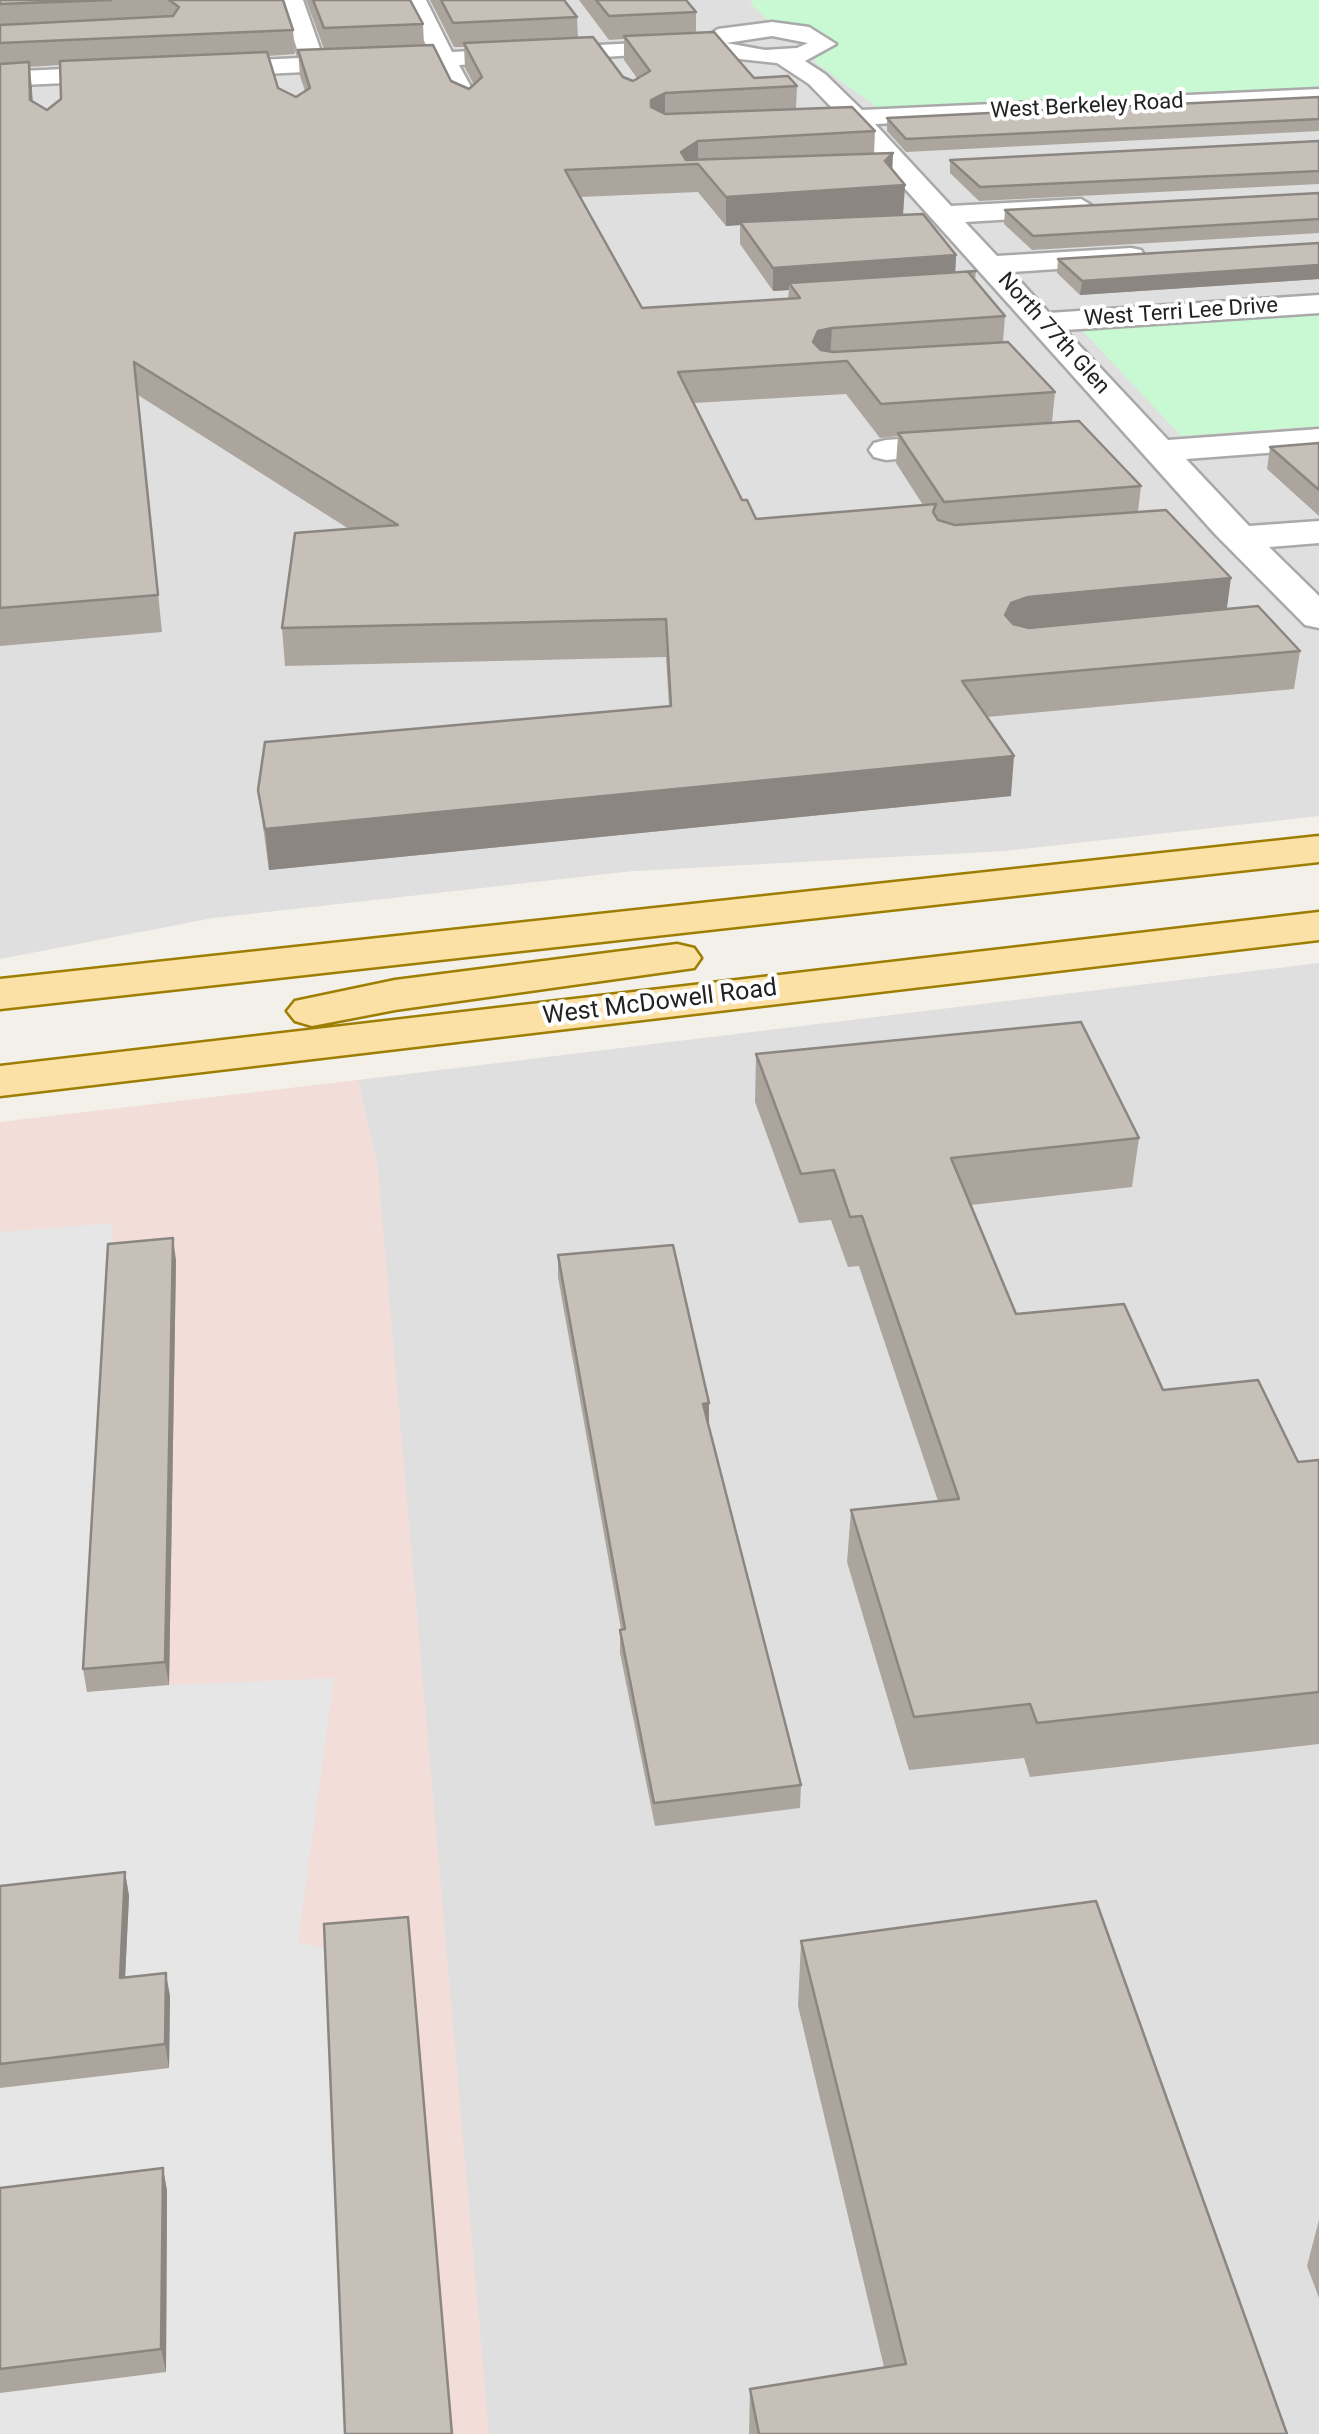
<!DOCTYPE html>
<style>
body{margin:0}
canvas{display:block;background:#f2f0e9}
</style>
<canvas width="1319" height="2434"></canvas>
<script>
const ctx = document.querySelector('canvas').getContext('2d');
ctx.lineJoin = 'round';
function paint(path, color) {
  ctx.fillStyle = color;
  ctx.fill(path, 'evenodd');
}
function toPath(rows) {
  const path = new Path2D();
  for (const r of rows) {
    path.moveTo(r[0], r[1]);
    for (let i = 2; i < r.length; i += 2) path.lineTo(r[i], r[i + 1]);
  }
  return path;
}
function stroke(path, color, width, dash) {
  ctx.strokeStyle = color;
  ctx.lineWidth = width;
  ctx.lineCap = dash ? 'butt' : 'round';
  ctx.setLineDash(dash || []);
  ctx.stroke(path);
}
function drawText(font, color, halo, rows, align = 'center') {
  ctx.font = font + ' Roboto,sans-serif';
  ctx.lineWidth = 8;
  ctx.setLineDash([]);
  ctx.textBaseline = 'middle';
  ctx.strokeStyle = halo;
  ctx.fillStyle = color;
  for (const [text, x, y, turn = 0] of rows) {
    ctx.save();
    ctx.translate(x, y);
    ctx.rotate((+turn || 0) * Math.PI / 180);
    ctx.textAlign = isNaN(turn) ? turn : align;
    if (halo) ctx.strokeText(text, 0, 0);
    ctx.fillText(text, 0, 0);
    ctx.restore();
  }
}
const residential = toPath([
 [0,0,1319,0,1319,816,1004,851,634,871,213,918,0,959],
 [1319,963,1319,2434,476,2434,378,1170,358,1080]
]);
const commercial = toPath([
 [358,1080,378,1170,489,2434,0,2434,0,1122]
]);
const park = toPath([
 [753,0,1319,0,1319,88,878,108,816,63,814,59,836,45,832,38,769,22,750,3],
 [1319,311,1319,426,1181,436,1078,326]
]);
const parking = toPath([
 [113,1223,111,1262,176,1260,169,1685,334,1678,298,1943,327,1948,410,1941,452,2434,0,2434,0,1232]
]);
const minor = toPath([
 [281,0,303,0,323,57,430,53,404,0,426,0,452,52,702,40,718,29,772,22,809,27,836,44,805,61,825,74,862,110,1319,89,1319,103,875,124,951,206,1081,199,1094,207,1081,215,965,222,997,256,1131,248,1141,250,1145,256,1141,262,1131,264,1012,272,1049,313,1319,295,1319,313,1065,330,1168,440,1319,429,1319,449,1186,459,1249,526,1319,521,1319,543,1269,547,1319,596,1319,628,1305,625,1215,534,838,114,809,84,777,63,721,57,709,51,459,65,471,87,459,94,451,92,437,66,0,86,0,72,300,58,281,0],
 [772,36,808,43,797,48,765,50,726,43,772,36],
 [970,434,982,437,987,444,982,451,886,460,874,457,869,450,874,443,886,440,970,434]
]);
const major = toPath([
 [1319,836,1319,862,0,1009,0,979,1319,836],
 [1319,912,1319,940,0,1096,0,1066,1319,912],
 [677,944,694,948,701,958,694,968,395,1010,312,1026,295,1021,287,1011,295,1001,395,980,677,944]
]);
const wall = toPath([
 [0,0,283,0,293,30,295,54,268,56,278,88,296,97,305,91,300,76,298,50,324,49,306,0,410,0,423,24,424,45,451,81,469,89,474,85,465,68,464,47,454,47,430,0,564,0,577,17,578,38,623,77,633,81,637,78,624,60,624,39,609,40,579,0,686,0,696,12,696,33,754,78,797,86,796,109,875,131,874,154,892,170,905,185,903,214,851,217,956,255,955,272,976,271,975,281,1005,316,1003,342,1055,392,1052,422,1141,486,1138,512,1227,609,1300,651,1294,689,987,717,1011,796,269,870,258,790,669,706,666,657,285,666,282,628,349,529,138,395,162,632,0,646],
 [60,65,61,99,47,110,33,101,29,67],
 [698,192,726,226,740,225,740,244,773,291,789,290,788,299,642,308,580,197],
 [846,394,880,438,898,436,896,463,923,505,756,519,742,500,694,403],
 [1319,97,1319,131,906,152,887,131,887,118],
 [1319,141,1319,184,979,201,950,173,950,160],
 [1319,193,1319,233,1032,250,1004,224,1005,210],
 [1319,243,1319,279,1080,295,1057,273,1058,259],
 [1319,443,1319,516,1267,469,1270,447],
 [756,1054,1139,1138,1132,1187,971,1205,1016,1314,1298,1462,1319,1460,1319,1744,1030,1777,1024,1758,909,1770,847,1562,851,1510,938,1501,859,1266,848,1267,831,1220,799,1223,755,1102],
 [558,1255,708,1425,801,1785,800,1808,655,1826,620,1653,620,1630,621,1629,558,1277],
 [176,1260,169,1685,87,1692,83,1669],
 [125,1872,129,1896,125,1977,170,1996,169,2068,0,2088,0,1886],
 [801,1941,1287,2434,749,2434,750,2389,884,2367,798,2006],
 [163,2168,167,2191,166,2372,0,2393,0,2188],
 [1319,2220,1319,2298,1307,2266]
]);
const shadedWall = toPath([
 [29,62,32,88,33,126,30,100],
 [665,93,665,119,651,127,651,100],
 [698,141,698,164,681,164,681,152],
 [893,153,892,181,905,185,903,214,742,224,740,222,740,225,726,226,726,197,885,161],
 [956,255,955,278,789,283,789,290,773,291,773,268],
 [1319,265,1319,279,1080,295,1082,281],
 [832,328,830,359,813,342,818,331],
 [1231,578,1226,615,1008,640,1005,615,1011,603,1028,597],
 [1014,756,1011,796,269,870,265,829],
 [173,1238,176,1260,169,1685,165,1662],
 [709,1403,709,1425,703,1404],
 [125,1872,129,1896,124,2001,120,1978],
 [166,1973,170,1996,169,2068,165,2044],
 [163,2168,167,2191,166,2372,161,2349]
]);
const building = toPath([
 [0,0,111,0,0,4,0,0],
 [169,0,283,0,293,30,0,43,0,25,173,16,179,7,169,0],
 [313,0,410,0,423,24,324,28,313,0],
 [441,0,564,0,577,17,453,23,441,0],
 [596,0,686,0,696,12,609,16,596,0],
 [714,32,754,78,788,76,797,86,665,93,651,100,651,107,665,114,852,107,875,131,698,141,681,152,686,160,893,153,885,161,905,185,726,197,698,164,565,170,642,308,800,298,789,283,976,271,968,272,1005,316,832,328,818,331,813,342,821,350,833,352,1008,342,1055,392,881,404,847,361,678,372,742,500,747,500,756,519,936,504,933,512,938,520,955,525,1166,510,1231,578,1028,597,1011,603,1005,615,1013,624,1029,628,1258,606,1300,651,962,681,1014,756,265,829,258,790,265,742,671,706,666,619,282,628,295,533,398,525,134,362,158,595,0,608,0,64,29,62,30,100,47,110,61,99,60,61,267,52,278,88,296,97,310,88,298,50,433,45,451,81,469,89,482,77,464,43,593,37,623,77,633,81,650,71,624,36,714,32],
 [1319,97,1319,119,906,139,887,118,1319,97],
 [1319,141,1319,171,980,187,950,160,1319,141],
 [1319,193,1319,219,1033,236,1005,210,1319,193],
 [923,214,956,255,773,268,740,222,923,214],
 [1319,243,1319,265,1082,281,1058,259,1319,243],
 [1079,421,1141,486,944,502,898,433,1079,421],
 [1319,443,1319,490,1270,447,1319,443],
 [1081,1022,1139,1138,951,1158,1016,1314,1124,1304,1163,1390,1258,1380,1298,1462,1319,1460,1319,1692,1037,1723,1030,1704,914,1717,851,1510,959,1499,862,1216,850,1217,834,1170,801,1174,756,1054,1081,1022],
 [173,1238,165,1662,83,1669,108,1244,173,1238],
 [673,1245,709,1403,703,1404,801,1785,654,1803,620,1630,625,1629,558,1255,673,1245],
 [125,1872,120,1978,166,1973,165,2044,0,2064,0,1886,125,1872],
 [1096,1901,1287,2434,759,2434,750,2389,906,2364,801,1941,1096,1901],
 [408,1917,452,2434,345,2434,324,1924,408,1917],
 [163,2168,161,2349,0,2369,0,2188,163,2168]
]);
const farStreetnames = [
 ["West Berkeley Road",1087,107,-3],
 ["West Terri Lee Drive",1181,313,-4],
 ["North 77th Glen",1053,334,48]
];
const streetNames = [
 ["West McDowell Road",660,1003,-7]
];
paint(residential, '#e0dfdf');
paint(commercial, '#f2ddd9');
paint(park, '#c8f9d3');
paint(parking, '#e6e6e6');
stroke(minor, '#a9a9a9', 5);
stroke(major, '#9e7e02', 5);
paint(minor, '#fff');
paint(major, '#fbe1a5');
paint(wall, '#aba59e');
paint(shadedWall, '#8b8681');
paint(building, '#c7c0b8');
stroke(building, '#8b8681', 2.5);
drawText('22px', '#222', '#fff', farStreetnames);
drawText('25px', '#222', '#fff', streetNames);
</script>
